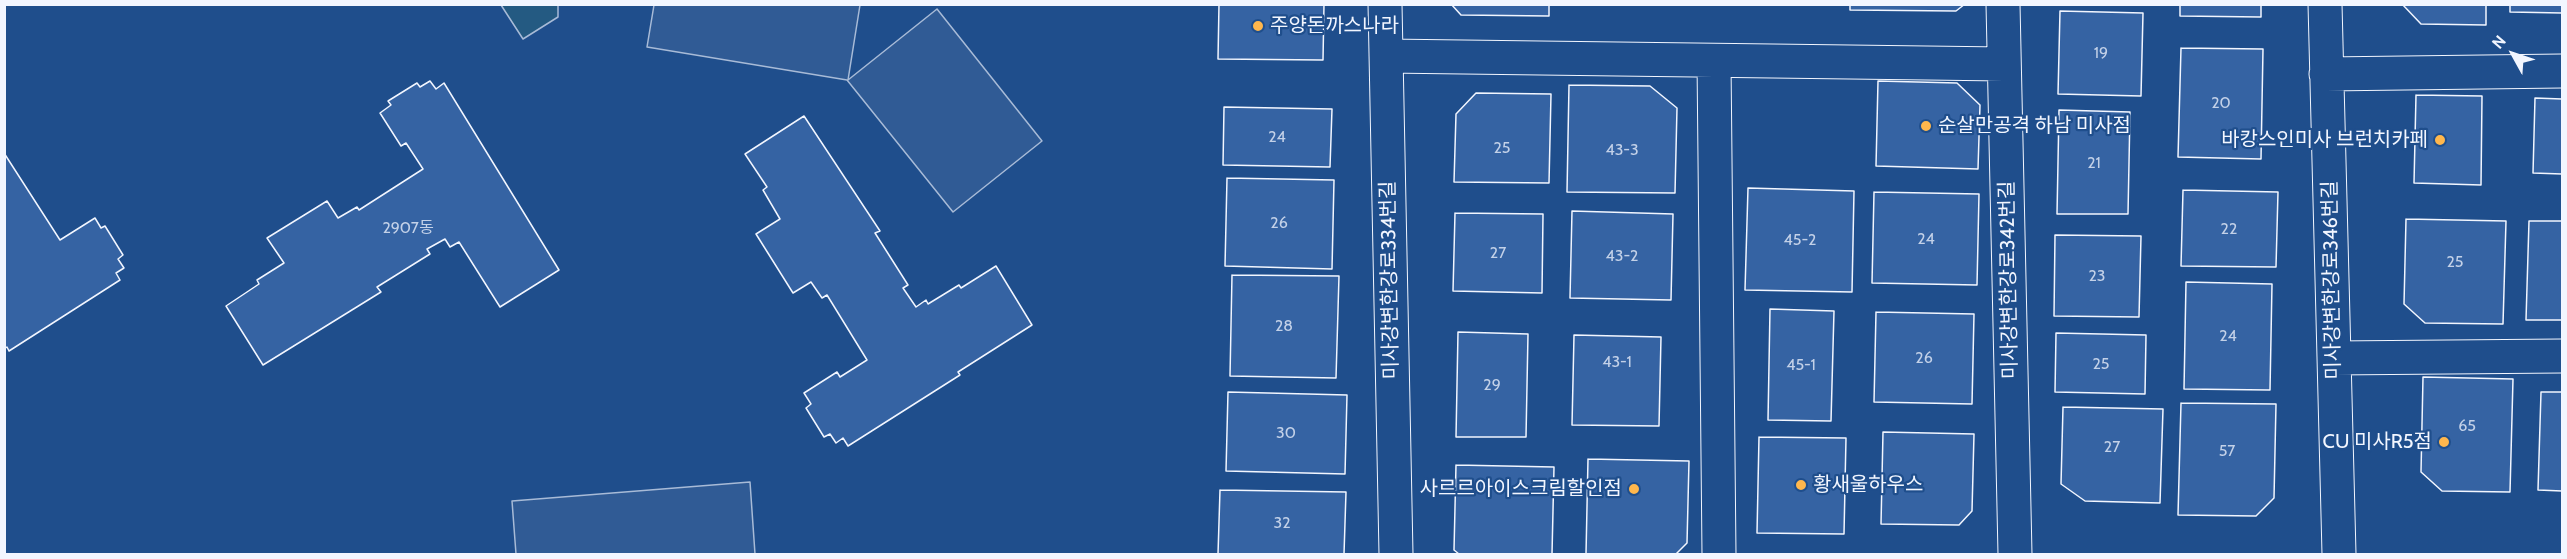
<!DOCTYPE html>
<meta charset="utf-8">
<style>
body{margin:0}
#map{position:relative;width:2567px;height:559px;overflow:hidden;background:#1f4e8c;font-family:Cabin,sans-serif}
canvas{display:block}
.frame{position:absolute;inset:0;border:6px solid #f2f6ff;pointer-events:none}
.north{position:absolute;left:2483px;top:24px;width:60px;height:60px;-webkit-text-stroke:4px #1f4e8c;paint-order:stroke;rotate:310deg;font-size:16px;font-weight:700;line-height:24px;text-align:center;color:#f2f6ff}
.north::after{content:'';display:block;margin:auto;width:21px;height:27px;background:#f2f6ff;clip-path:polygon(50% 0,100% 100%,50% 72%,0 100%)}
</style>
<div id="map">
<canvas width="2567" height="559"></canvas>
<div class="frame"></div>
<div class="north">N</div>
</div>
<script>
const ctx = document.querySelector('canvas').getContext('2d');
ctx.lineJoin = 'round';
function paint(path, color) {
  ctx.fillStyle = color;
  ctx.fill(path, 'evenodd');
}
function toPath(rows) {
  const path = new Path2D();
  for (const r of rows) {
    path.moveTo(r[0], r[1]);
    for (let i = 2; i < r.length; i += 2) path.lineTo(r[i], r[i + 1]);
  }
  return path;
}
function stroke(path, color, width, dash) {
  ctx.strokeStyle = color;
  ctx.lineWidth = width;
  ctx.lineCap = dash ? 'butt' : 'round';
  ctx.setLineDash(dash || []);
  ctx.stroke(path);
}
function drawText(font, color, halo, rows, align = 'center') {
  ctx.font = font + ' Cabin,"Noto Sans KR",sans-serif';
  ctx.lineWidth = 4.5;
  ctx.setLineDash([]);
  ctx.textBaseline = 'middle';
  ctx.strokeStyle = halo;
  ctx.fillStyle = color;
  for (const [text, x, y, turn = 0] of rows) {
    ctx.save();
    ctx.translate(x, y);
    ctx.rotate((+turn || 0) * Math.PI / 180);
    ctx.textAlign = isNaN(turn) ? turn : align;
    if (halo) ctx.strokeText(text, 0, 0);
    ctx.fillText(text, 0, 0);
    ctx.restore();
  }
}
const green = toPath([
 [501,5,558,5,558,17,523,39,501,5]
]);
const parking = toPath([
 [654,5,860,5,848,80,937,9,1042,141,953,212,847,80,647,47,654,5],
 [750,482,755,554,516,554,512,501,750,482]
]);
const building = toPath([
 [1219,4,1324,4,1323,60,1218,59,1219,4],
 [1451,4,1549,4,1549,16,1461,15,1451,4],
 [1850,4,1965,4,1956,11,1850,10,1850,4],
 [2180,4,2261,4,2261,17,2180,16,2180,4],
 [2402,4,2486,4,2486,25,2421,24,2402,4],
 [2510,4,2562,4,2562,13,2510,12,2510,4],
 [2060,11,2143,13,2141,96,2058,94,2060,11],
 [2181,48,2263,49,2261,159,2178,157,2181,48],
 [430,81,436,89,444,83,559,270,500,307,459,242,450,247,445,239,427,249,430,254,377,287,381,292,263,365,226,306,259,284,257,280,284,263,267,238,327,201,338,218,357,207,359,210,423,169,406,143,401,146,380,113,391,105,388,101,417,83,420,87,430,81],
 [1878,81,1957,83,1980,105,1978,169,1876,166,1878,81],
 [1569,85,1650,86,1677,108,1675,193,1567,192,1569,85],
 [1476,93,1551,94,1549,183,1454,182,1456,114,1476,93],
 [2416,95,2482,96,2481,185,2414,183,2416,95],
 [2535,98,2562,99,2562,174,2533,173,2535,98],
 [1224,107,1332,109,1330,167,1223,165,1224,107],
 [2059,110,2130,112,2128,214,2057,214,2059,110],
 [804,116,880,231,875,233,908,285,903,288,916,307,926,300,928,304,959,285,961,288,996,266,1032,325,958,372,960,375,848,446,843,438,836,443,830,434,824,437,806,408,811,404,804,393,837,372,840,377,867,360,827,295,822,298,811,282,793,293,756,234,780,219,763,190,767,187,745,154,804,116],
 [4,153,60,240,95,218,101,228,105,226,123,255,118,259,124,268,116,273,120,280,9,351,7,347,4,349,4,153],
 [1227,178,1334,180,1332,269,1225,266,1227,178],
 [1748,188,1854,191,1852,292,1745,290,1748,188],
 [2183,190,2278,192,2276,267,2181,266,2183,190],
 [1874,192,1979,194,1977,285,1872,283,1874,192],
 [1572,211,1673,214,1671,300,1570,298,1572,211],
 [1455,213,1543,214,1542,293,1453,291,1455,213],
 [2406,219,2506,221,2503,324,2425,323,2404,304,2406,219],
 [2529,221,2562,221,2562,320,2526,320,2529,221],
 [2055,235,2141,236,2139,317,2054,316,2055,235],
 [1232,275,1339,276,1336,378,1230,376,1232,275],
 [2186,282,2272,284,2270,390,2184,389,2186,282],
 [1770,309,1834,311,1831,421,1768,420,1770,309],
 [1876,312,1974,314,1972,404,1874,402,1876,312],
 [1458,332,1528,334,1526,437,1456,437,1458,332],
 [2056,333,2146,335,2145,394,2055,392,2056,333],
 [1574,335,1661,337,1659,426,1572,425,1574,335],
 [2423,377,2513,379,2510,492,2442,491,2421,472,2423,377],
 [1228,392,1347,395,1345,474,1226,471,1228,392],
 [2541,392,2562,392,2562,491,2538,490,2541,392],
 [2181,403,2276,404,2274,498,2256,516,2178,515,2181,403],
 [2063,407,2163,409,2160,503,2085,501,2061,484,2063,407],
 [1883,432,1974,434,1972,511,1959,525,1881,524,1883,432],
 [1759,437,1846,438,1844,534,1757,533,1759,437],
 [1588,459,1689,461,1687,543,1676,554,1586,554,1588,459],
 [1456,465,1554,467,1552,554,1459,554,1454,550,1456,465],
 [1220,490,1346,492,1344,554,1218,554,1220,490]
]);
const minor = toPath([
 [1385,4,1396,554],
 [2003,4,2015,554],
 [2325,4,2339,554],
 [1386,56,2004,64],
 [1714,61,1719,554],
 [2326,74,2562,71],
 [2334,358,2562,356]
]);
const markers = [
 [1258,26,6,"#ffb74d"],
 [1926,126,6,"#ffb74d"],
 [2440,140,6,"#ffb74d"],
 [2444,442,6,"#ffb74d"],
 [1801,485,6,"#ffb74d"],
 [1634,489,6,"#ffb74d"]
];
const numberNames = [
 ["19",2101,53],
 ["20",2221,103],
 ["24",1277,137],
 ["25",1502,148],
 ["43-3",1622,150],
 ["21",2094,163],
 ["26",1279,223],
 ["2907동",408,228],
 ["22",2229,229],
 ["24",1926,239],
 ["45-2",1800,240],
 ["27",1498,253],
 ["43-2",1622,256],
 ["25",2455,262],
 ["23",2097,276],
 ["28",1284,326],
 ["24",2228,336],
 ["26",1924,358],
 ["43-1",1617,362],
 ["25",2101,364],
 ["45-1",1801,365],
 ["29",1492,385],
 ["65",2467,426],
 ["30",1286,433],
 ["27",2112,447],
 ["57",2227,451],
 ["32",1282,523]
];
const poiNames = [
 ["주양돈까스나라",1270,26],
 ["순살만공격 하남 미사점",1938,126],
 ["바캉스인미사 브런치카페",2428,140,"right"],
 ["CU 미사R5점",2432,442,"right"],
 ["황새울하우스",1813,485],
 ["사르르아이스크림할인점",1622,489,"right"]
];
const streetNames = [
 ["미사강변한강로334번길",1390,280,-91],
 ["미사강변한강로342번길",2009,280,-91],
 ["미사강변한강로346번길",2332,280,-91]
];
paint(green, '#245a82');
stroke(green, '#a8bbd7', 1.5);
paint(parking, '#305b95');
stroke(parking, '#a8bbd7', 1.5);
paint(building, '#3563a3');
stroke(building, '#f2f6ff', 1.5);
stroke(minor, '#f2f6ff', 35);
stroke(minor, '#1f4e8c', 33);
for (const [x, y, r, color] of markers) {
  const dot = new Path2D();
  dot.arc(x, y, r, 0, 2 * Math.PI);
  ctx.fillStyle = color;
  ctx.fill(dot);
  stroke(dot, '#1f4e8c', 2);
}
drawText('16px', '#c3d1e8', null, numberNames);
drawText('20px', '#f2f6ff', '#1f4e8c', poiNames, 'left');
drawText('20px', '#f2f6ff', '#1f4e8c', streetNames);
</script>
